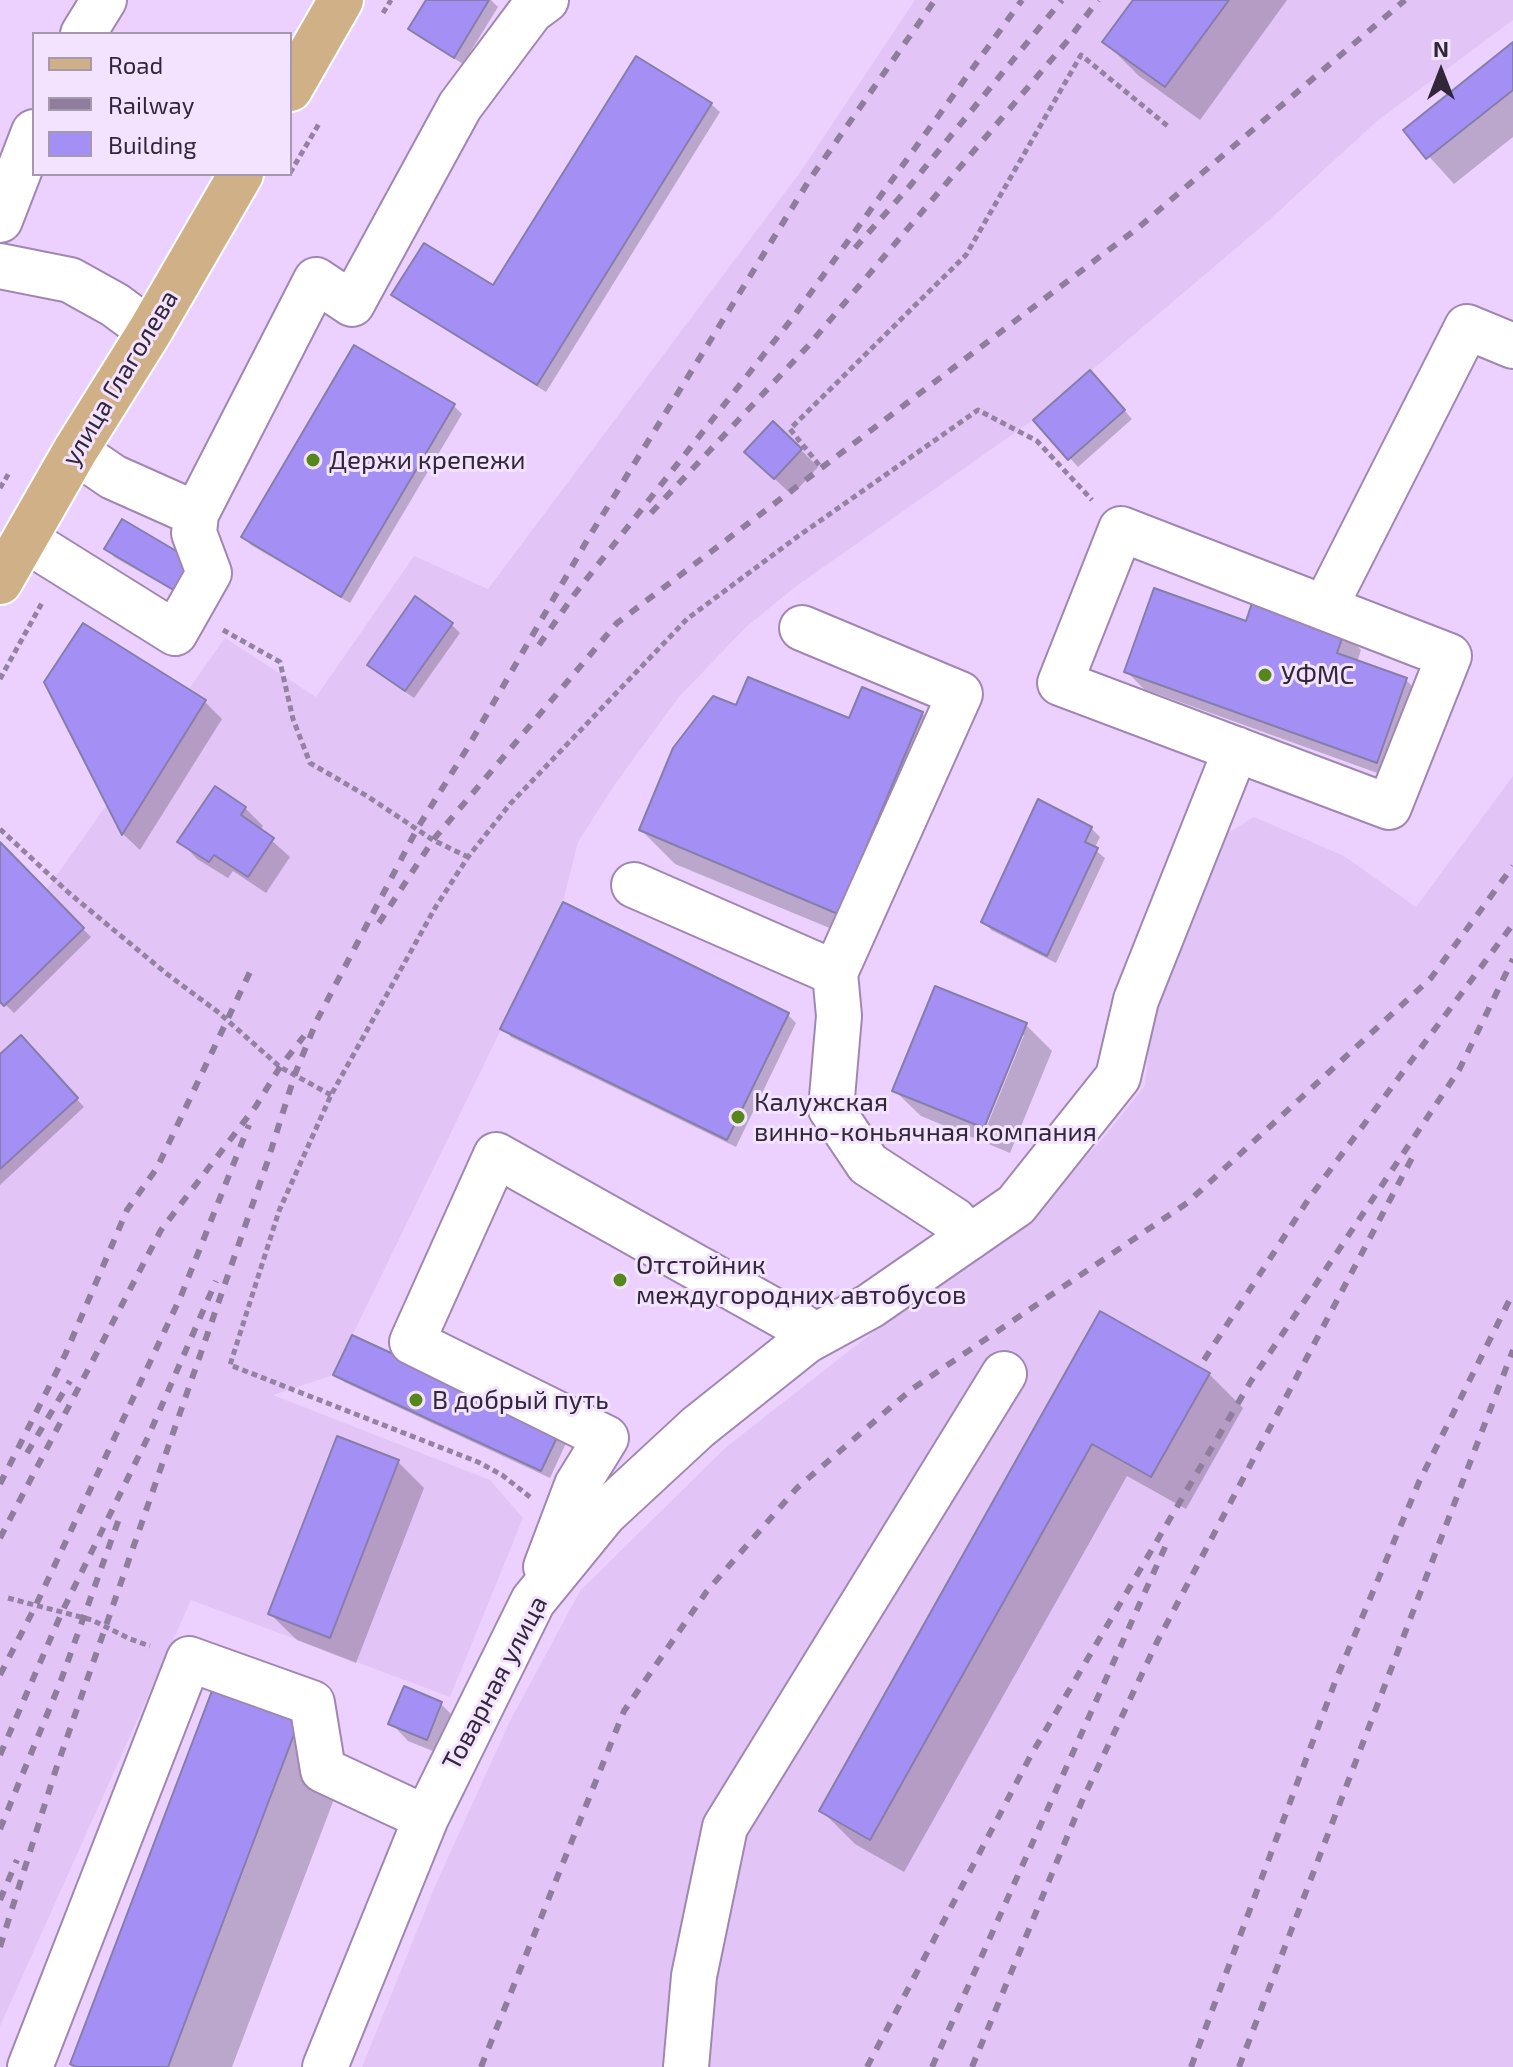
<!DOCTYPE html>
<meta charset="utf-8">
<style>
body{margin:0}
#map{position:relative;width:1513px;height:2067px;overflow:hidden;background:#ecd1ff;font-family:"Exo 2",sans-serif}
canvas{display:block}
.legend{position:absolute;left:32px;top:32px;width:260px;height:144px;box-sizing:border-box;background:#f3e3ff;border:2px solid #a598af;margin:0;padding:10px 14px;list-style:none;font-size:24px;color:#312738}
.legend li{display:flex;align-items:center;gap:16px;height:40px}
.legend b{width:40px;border:2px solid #a598af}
.north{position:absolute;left:1401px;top:32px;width:80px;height:80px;-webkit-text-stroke:6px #f3e3ff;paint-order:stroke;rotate:0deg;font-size:22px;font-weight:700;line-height:32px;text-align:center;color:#312738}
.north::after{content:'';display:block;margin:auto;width:28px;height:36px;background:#312738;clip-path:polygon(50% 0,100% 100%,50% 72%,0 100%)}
</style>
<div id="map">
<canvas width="1513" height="2067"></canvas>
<ul class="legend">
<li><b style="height:10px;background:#d0b086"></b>Road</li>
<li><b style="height:10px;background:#907d9d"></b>Railway</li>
<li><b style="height:22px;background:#a490f4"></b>Building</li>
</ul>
<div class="north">N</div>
</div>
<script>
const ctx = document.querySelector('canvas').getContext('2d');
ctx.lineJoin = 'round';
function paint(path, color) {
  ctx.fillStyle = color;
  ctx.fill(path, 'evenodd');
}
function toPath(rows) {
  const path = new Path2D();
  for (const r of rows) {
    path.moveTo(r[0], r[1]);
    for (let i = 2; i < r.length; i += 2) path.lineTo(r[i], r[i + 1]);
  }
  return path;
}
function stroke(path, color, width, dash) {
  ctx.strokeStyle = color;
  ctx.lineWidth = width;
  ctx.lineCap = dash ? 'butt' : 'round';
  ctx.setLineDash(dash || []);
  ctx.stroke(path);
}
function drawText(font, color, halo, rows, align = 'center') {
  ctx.font = font + ' "Exo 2",sans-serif';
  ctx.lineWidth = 6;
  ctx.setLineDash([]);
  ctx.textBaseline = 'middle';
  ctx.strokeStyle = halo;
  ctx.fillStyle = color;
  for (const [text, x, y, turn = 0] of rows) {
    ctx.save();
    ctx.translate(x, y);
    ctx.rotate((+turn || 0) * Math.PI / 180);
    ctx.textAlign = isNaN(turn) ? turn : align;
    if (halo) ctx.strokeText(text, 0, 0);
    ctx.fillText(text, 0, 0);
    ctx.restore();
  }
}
const built = toPath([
 [915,0,1513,0,1513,20,1377,121,1267,222,1033,420,795,587,745,628,678,698,613,787,578,842,563,902,333,1375,273,1395,490,1480,523,1518,450,1697,191,1600,0,2026,0,842,47,889,225,638,316,697,414,556,488,589,801,171],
 [1513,776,1513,2067,362,2067,436,1884,510,1721,580,1591,725,1448,1042,1200,1100,1142,1145,1086,1152,1020,1228,833,1254,817,1344,856,1416,907]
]);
const shadow = toPath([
 [428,0,491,0,498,7,463,64,419,37,411,29],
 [1135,0,1287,0,1200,120,1139,76,1105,42],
 [1513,45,1513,137,1454,184,1406,131],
 [636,58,711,104,720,112,546,392,402,303,394,295,494,288],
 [1098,381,1132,419,1078,467,1036,420],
 [454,406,462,414,350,603,251,545,243,537],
 [801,450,818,467,792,495,764,469],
 [122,521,191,601,114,557,106,548],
 [1247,623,1344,632,1361,650,1357,662,1406,680,1423,697,1394,779,1144,689,1126,671],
 [451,624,460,633,414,698,378,673],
 [46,682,205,702,222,719,140,850,123,834],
 [737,708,850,721,922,713,956,747,873,946,675,864,641,830],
 [245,808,263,826,260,830,290,857,266,893,233,871,228,878,197,859,180,841],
 [1091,828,1100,837,1094,849,1105,858,1056,963,991,930,983,921],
 [0,845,91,937,14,1013,0,999],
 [788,1015,796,1023,736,1147,511,1037,503,1028],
 [1026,1025,1052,1051,1010,1153,921,1116,894,1090],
 [1020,1035,1024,1035,982,1138,978,1137],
 [29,1046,84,1107,0,1185,0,1057],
 [1101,1313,1209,1374,1243,1408,1186,1509,1127,1476,904,1872,855,1844,821,1810],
 [336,1374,567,1441,550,1478,344,1382],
 [398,1462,424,1488,356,1663,297,1640,270,1614],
 [216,1685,347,1765,232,2067,75,2067,72,2064],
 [405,1689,441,1704,459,1722,445,1756,408,1741,391,1723]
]);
const building = toPath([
 [426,0,489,0,454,58,408,29,426,0],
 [1133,0,1229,0,1165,87,1102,42,1133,0],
 [1513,42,1513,90,1426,159,1403,130,1513,42],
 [636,56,712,103,537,385,391,295,424,243,493,285,636,56],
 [354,345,455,404,341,597,241,537,354,345],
 [1090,370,1125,410,1068,460,1033,420,1090,370],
 [773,421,802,449,774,479,744,452,773,421],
 [122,519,200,565,182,595,104,549,122,519],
 [1154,588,1246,621,1254,597,1345,630,1337,653,1407,678,1377,763,1124,672,1154,588],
 [415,596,453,623,405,691,367,665,415,596],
 [83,623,206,700,122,835,44,682,83,623],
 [748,677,849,718,862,687,923,712,838,914,639,830,673,748,713,696,736,705,748,677],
 [215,786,246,807,241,815,274,838,248,877,214,855,209,862,177,842,215,786],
 [1038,799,1092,827,1085,842,1098,848,1047,956,981,922,1038,799],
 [0,842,84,928,4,1006,0,1002,0,842],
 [563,902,789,1013,727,1140,500,1029,563,902],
 [935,986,1027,1023,984,1128,892,1091,935,986],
 [21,1035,78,1098,0,1169,0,1054,21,1035],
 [1100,1311,1210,1373,1151,1477,1092,1444,870,1840,819,1811,1100,1311],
 [352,1335,560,1431,541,1471,333,1375,352,1335],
 [337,1436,399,1460,330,1638,268,1614,337,1436],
 [215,1683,301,1716,168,2067,76,2067,70,2064,215,1683],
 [404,1686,442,1702,427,1740,388,1724,404,1686]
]);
const path = toPath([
 [383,13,391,0],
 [290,173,320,122],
 [819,465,790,429,966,255,1081,55,1170,128],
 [0,488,9,473],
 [223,630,280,662,293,719,310,763,367,796,433,840,468,857],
 [0,679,43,601],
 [0,829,69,893,167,974,218,1012,280,1067,331,1095],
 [530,1497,502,1475,478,1462,230,1365,279,1211,331,1095,435,908,468,857,510,804,687,619,797,537,978,410,1037,441,1092,500],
 [8,1598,92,1620,130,1639,150,1646]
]);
const minor = toPath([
 [83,34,104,0],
 [0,220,34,132],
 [0,266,70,280,115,305,150,331],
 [75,451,113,477,196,514],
 [1121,529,1449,656,1389,807,1060,683,1121,529],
 [26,540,175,633,209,573,194,533,196,514,316,280,352,304,460,106,531,11,546,0],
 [1325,607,1467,327,1513,346],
 [802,628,960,694,835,973,839,1016,831,1109,868,1164,954,1220,970,1237],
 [634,885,835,973],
 [546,1567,577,1485,606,1438,412,1342,496,1155,801,1326,806,1341],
 [30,2067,189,1659,312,1703,323,1770,426,1818],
 [325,2067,426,1818,533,1601,604,1514,698,1427,806,1341,870,1306,1016,1205,1118,1077,1136,1000,1236,749],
 [686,2067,694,1976,725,1827,1004,1374]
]);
const major = toPath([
 [290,89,341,0],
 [0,582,75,451,150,331,241,174]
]);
const rail = toPath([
 [855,248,909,187,1062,0],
 [651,513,808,346,1069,39,1098,0],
 [539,645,574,595,791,320,1022,0],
 [379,923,433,840,617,623,1139,227,1405,0],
 [1204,1360,1310,1197,1513,924],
 [27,1453,70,1381],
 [0,1484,65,1355,127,1210,157,1168,250,972],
 [0,1538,161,1230,256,1106,280,1067,304,1036],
 [0,1675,36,1605,181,1296,249,1125],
 [0,1755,62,1612,148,1437,216,1281],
 [0,1829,60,1683,120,1516],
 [0,1900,17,1860],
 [0,1947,55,1772,267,1163,295,1074,317,1020,417,829,468,747,589,537,810,179,935,0],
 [481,2067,624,1711,707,1591,797,1488,912,1389,1187,1203,1431,978,1513,866],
 [867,2067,1031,1755,1251,1381,1459,1070,1513,959],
 [932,2067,1166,1545],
 [972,2067,1082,1801,1157,1642,1412,1158],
 [1191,2067,1335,1682,1419,1482,1513,1293],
 [1239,2067,1513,1350]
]);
const markers = [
 [313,460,8,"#56871a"],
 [1265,675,8,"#56871a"],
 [738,1117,8,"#56871a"],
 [620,1280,8,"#56871a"],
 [416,1400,8,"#56871a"]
];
const streetNames = [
 ["улица Глаголева",120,378,-59],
 ["Товарная улица",495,1683,-62]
];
const poiNames = [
 ["Держи крепежи",329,460],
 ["УФМС",1281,675],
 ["Калужская",754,1102],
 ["винно-коньячная компания",754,1132],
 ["Отстойник",636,1265],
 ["междугородних автобусов",636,1295],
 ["В добрый путь",432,1400]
];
paint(built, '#e2c4f7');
paint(shadow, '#0003');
paint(building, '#a490f4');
stroke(building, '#857eab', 2);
stroke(minor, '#a087b1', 48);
stroke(major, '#fff', 48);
stroke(path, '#9582a2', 5, [6, 4]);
stroke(minor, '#fff', 44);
stroke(major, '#d0b086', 44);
stroke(rail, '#907d9d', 6, [10, 10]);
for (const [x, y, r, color] of markers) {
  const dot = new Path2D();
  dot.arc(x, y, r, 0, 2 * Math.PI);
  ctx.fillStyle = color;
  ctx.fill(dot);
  stroke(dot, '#f3e3ff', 3);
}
drawText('26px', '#312738', '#f3e3ff', streetNames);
drawText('26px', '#312738', '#f3e3ff', poiNames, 'left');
</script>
